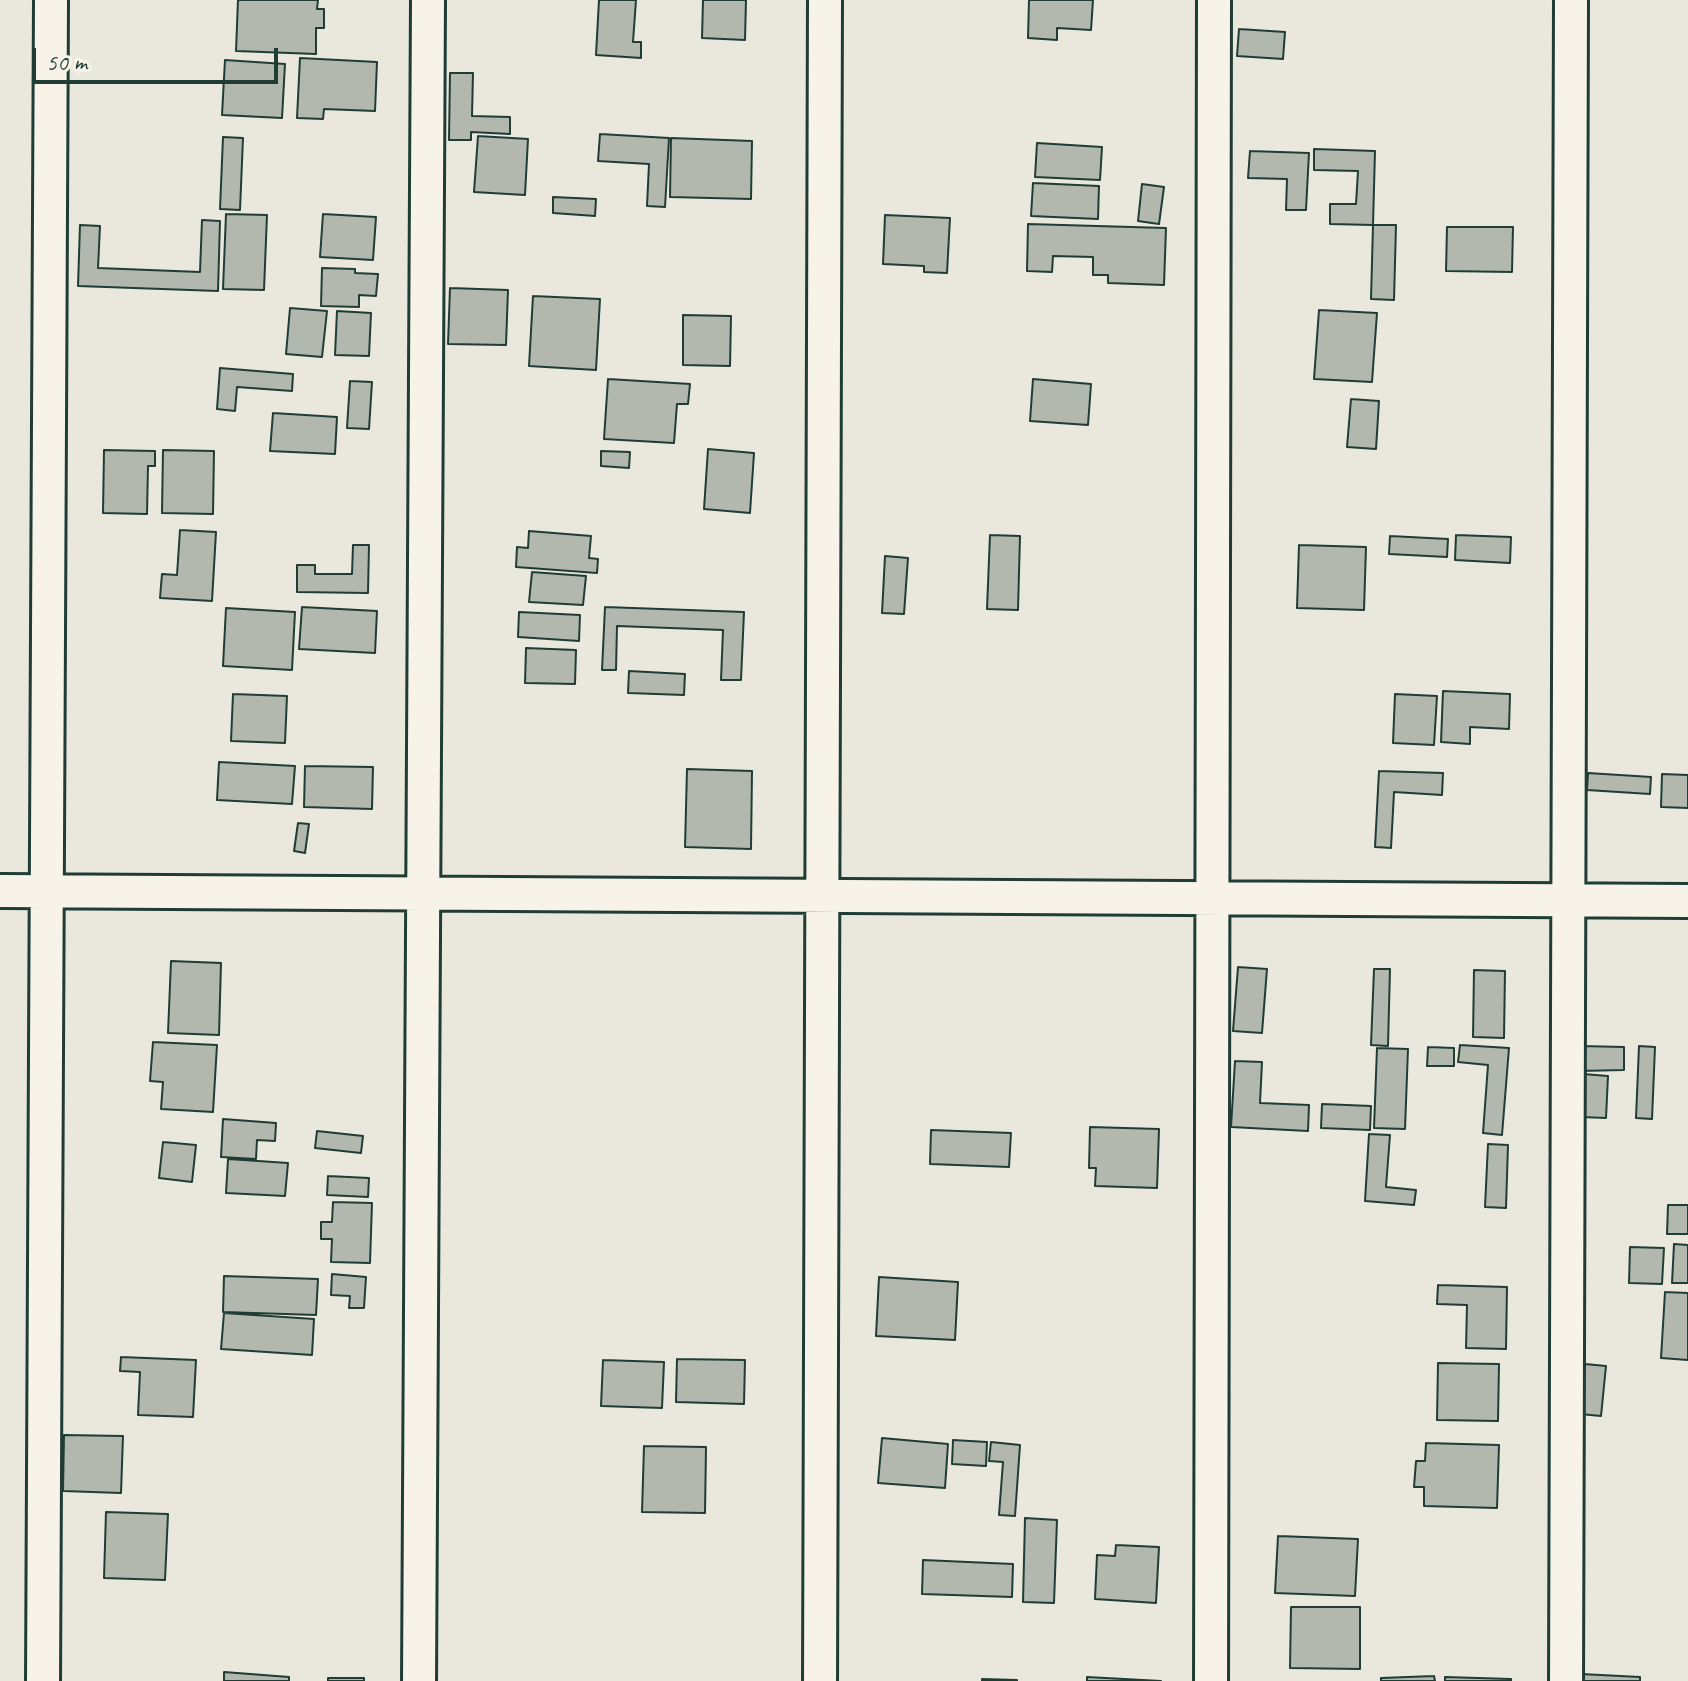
<!DOCTYPE html>
<style>
body{margin:0}
#map{position:relative;width:1688px;height:1681px;overflow:hidden;background:#eae8dd;font-family:Caveat,sans-serif}
canvas{display:block}
.scale{position:absolute;left:32px;top:48px;width:246px;height:36px;box-sizing:border-box;border:4px solid #1f3d34;border-top:0;padding-left:10px;font-size:24px;line-height:28px;white-space:nowrap;color:#1f3d34;-webkit-text-stroke:6px #f7f3e8;paint-order:stroke}
</style>
<div id="map">
<canvas width="1688" height="1681"></canvas>
<div class="scale">50 m</div>
</div>
<script>
const ctx = document.querySelector('canvas').getContext('2d');
ctx.lineJoin = 'round';
function paint(path, color) {
  ctx.fillStyle = color;
  ctx.fill(path, 'evenodd');
}
function toPath(rows) {
  const path = new Path2D();
  for (const r of rows) {
    path.moveTo(r[0], r[1]);
    for (let i = 2; i < r.length; i += 2) path.lineTo(r[i], r[i + 1]);
  }
  return path;
}
function stroke(path, color, width, dash) {
  ctx.strokeStyle = color;
  ctx.lineWidth = width;
  ctx.lineCap = dash ? 'butt' : 'round';
  ctx.setLineDash(dash || []);
  ctx.stroke(path);
}
const building = toPath([
 [238,0,318,0,317,9,324,9,324,28,316,28,316,54,236,51,238,0],
 [599,0,636,0,633,42,641,42,641,58,596,55,599,0],
 [703,0,746,0,745,40,702,38,703,0],
 [1029,0,1093,0,1091,30,1057,28,1057,40,1028,38,1029,0],
 [1239,29,1285,32,1283,59,1237,56,1239,29],
 [300,58,377,62,375,111,324,109,323,119,297,118,300,58],
 [225,60,285,64,282,118,222,115,225,60],
 [450,73,473,73,472,116,510,117,510,134,471,132,471,140,449,140,450,73],
 [600,134,669,138,665,207,647,206,649,164,598,161,600,134],
 [478,136,528,139,525,195,474,192,478,136],
 [223,137,243,138,240,210,220,209,223,137],
 [671,138,752,141,751,199,670,197,671,138],
 [1037,143,1102,147,1100,180,1035,177,1037,143],
 [1314,149,1375,151,1373,225,1330,224,1330,204,1356,204,1358,171,1314,170,1314,149],
 [1250,151,1309,153,1306,210,1286,210,1287,179,1248,178,1250,151],
 [1033,183,1099,186,1098,219,1031,216,1033,183],
 [1142,184,1164,187,1159,224,1138,221,1142,184],
 [553,197,596,199,595,216,553,213,553,197],
 [226,214,267,215,264,290,223,289,226,214],
 [323,214,376,217,373,260,320,257,323,214],
 [885,215,950,218,947,273,924,272,924,266,883,264,885,215],
 [202,220,220,221,218,291,78,286,80,225,100,226,98,268,200,272,202,220],
 [1028,224,1166,228,1164,285,1108,283,1108,275,1093,275,1093,257,1053,256,1052,272,1027,271,1028,224],
 [1373,225,1396,225,1394,300,1371,299,1373,225],
 [1447,227,1513,227,1512,272,1446,271,1447,227],
 [322,268,355,269,355,273,378,274,376,296,359,295,359,307,321,306,322,268],
 [450,288,508,290,506,345,448,344,450,288],
 [533,296,600,299,596,370,529,366,533,296],
 [290,308,327,311,322,357,286,354,290,308],
 [1319,310,1377,313,1372,382,1314,379,1319,310],
 [337,311,371,313,369,356,335,355,337,311],
 [683,315,731,316,730,366,683,365,683,315],
 [220,368,293,374,292,391,237,387,235,411,217,409,220,368],
 [608,379,690,384,688,404,677,404,674,443,604,439,608,379],
 [1033,379,1091,384,1088,425,1030,421,1033,379],
 [350,381,372,382,369,429,347,428,350,381],
 [1351,399,1379,401,1376,449,1347,447,1351,399],
 [273,413,337,417,335,454,270,451,273,413],
 [708,449,754,453,750,513,704,509,708,449],
 [104,450,155,451,155,466,148,466,147,514,103,513,104,450],
 [163,450,214,451,213,514,162,513,163,450],
 [601,451,630,452,629,468,601,466,601,451],
 [180,530,216,532,212,601,160,598,162,574,177,575,180,530],
 [529,531,591,536,589,558,598,559,597,573,516,567,517,547,528,548,529,531],
 [990,535,1020,536,1018,610,987,609,990,535],
 [1456,535,1511,537,1510,563,1455,560,1456,535],
 [1390,536,1448,539,1447,557,1389,554,1390,536],
 [353,545,369,545,368,593,297,592,297,565,315,565,315,574,352,574,353,545],
 [1299,545,1366,547,1364,610,1297,608,1299,545],
 [885,556,908,558,904,614,882,613,885,556],
 [532,572,586,576,583,605,529,602,532,572],
 [302,607,377,611,375,653,299,649,302,607],
 [605,607,744,612,741,680,721,680,723,630,617,626,616,670,602,670,605,607],
 [226,608,295,612,292,670,223,666,226,608],
 [519,612,580,615,579,641,518,637,519,612],
 [526,648,576,650,575,684,525,683,526,648],
 [629,671,685,674,684,695,628,693,629,671],
 [1443,691,1510,694,1509,729,1470,727,1470,744,1441,742,1443,691],
 [233,694,287,696,285,743,231,741,233,694],
 [1395,694,1437,696,1434,745,1393,743,1395,694],
 [219,762,295,766,292,804,217,800,219,762],
 [305,766,373,767,372,809,304,807,305,766],
 [687,769,752,771,751,849,685,847,687,769],
 [1379,771,1443,773,1442,795,1394,792,1391,848,1375,847,1379,771],
 [1588,773,1651,777,1650,794,1587,790,1588,773],
 [1662,774,1688,775,1688,808,1661,807,1662,774],
 [298,823,309,824,305,853,294,851,298,823],
 [171,961,221,963,219,1035,168,1033,171,961],
 [1238,967,1267,969,1262,1033,1233,1031,1238,967],
 [1374,969,1390,969,1388,1046,1371,1045,1374,969],
 [1474,970,1505,971,1504,1038,1473,1037,1474,970],
 [153,1042,217,1045,213,1112,161,1109,163,1082,150,1081,153,1042],
 [1460,1045,1509,1048,1502,1135,1483,1133,1488,1065,1458,1062,1460,1045],
 [1580,1046,1624,1047,1624,1070,1579,1071,1580,1046],
 [1639,1046,1655,1047,1652,1119,1636,1118,1639,1046],
 [1428,1047,1454,1048,1454,1066,1427,1066,1428,1047],
 [1377,1048,1408,1049,1405,1129,1374,1128,1377,1048],
 [1235,1061,1262,1062,1260,1103,1309,1105,1308,1131,1231,1127,1235,1061],
 [1583,1074,1608,1076,1606,1118,1581,1117,1583,1074],
 [1322,1104,1371,1106,1370,1130,1321,1128,1322,1104],
 [223,1119,276,1123,275,1141,257,1140,256,1159,221,1157,223,1119],
 [1090,1127,1159,1129,1157,1188,1095,1186,1096,1168,1089,1168,1090,1127],
 [931,1130,1011,1133,1009,1167,930,1164,931,1130],
 [317,1131,363,1136,361,1153,315,1148,317,1131],
 [1369,1134,1390,1135,1386,1187,1416,1190,1414,1205,1365,1201,1369,1134],
 [163,1142,196,1145,192,1182,159,1178,163,1142],
 [1488,1144,1508,1145,1506,1208,1485,1207,1488,1144],
 [228,1159,288,1163,285,1196,226,1193,228,1159],
 [328,1176,369,1178,368,1197,327,1195,328,1176],
 [333,1202,372,1203,370,1263,331,1262,332,1239,321,1239,321,1222,332,1222,333,1202],
 [1668,1205,1688,1205,1688,1234,1667,1234,1668,1205],
 [1674,1244,1688,1245,1688,1283,1672,1283,1674,1244],
 [1630,1247,1664,1248,1662,1284,1629,1283,1630,1247],
 [332,1274,366,1277,364,1308,349,1308,350,1296,331,1295,332,1274],
 [224,1276,318,1279,316,1315,223,1312,224,1276],
 [879,1277,958,1282,955,1340,876,1336,879,1277],
 [1438,1285,1507,1287,1506,1349,1466,1348,1467,1305,1437,1304,1438,1285],
 [1665,1292,1688,1293,1688,1360,1661,1358,1665,1292],
 [224,1313,314,1319,312,1355,221,1349,224,1313],
 [121,1357,196,1360,193,1417,138,1415,140,1372,120,1371,121,1357],
 [677,1359,745,1360,744,1404,676,1402,677,1359],
 [603,1360,664,1362,662,1408,601,1406,603,1360],
 [1438,1363,1499,1364,1498,1421,1437,1420,1438,1363],
 [1585,1364,1606,1366,1601,1416,1580,1414,1585,1364],
 [64,1435,123,1436,121,1493,63,1491,64,1435],
 [882,1438,948,1444,945,1488,878,1483,882,1438],
 [953,1440,987,1442,986,1466,952,1464,953,1440],
 [991,1442,1020,1445,1015,1516,999,1515,1003,1462,989,1461,991,1442],
 [1426,1443,1499,1445,1497,1508,1424,1506,1424,1487,1414,1487,1416,1461,1425,1461,1426,1443],
 [644,1446,706,1447,705,1513,642,1512,644,1446],
 [106,1512,168,1514,165,1580,104,1578,106,1512],
 [1025,1518,1057,1520,1054,1603,1023,1602,1025,1518],
 [1278,1536,1358,1539,1355,1596,1275,1593,1278,1536],
 [1116,1545,1159,1547,1156,1603,1095,1599,1097,1555,1115,1556,1116,1545],
 [923,1560,1013,1564,1012,1597,922,1594,923,1560],
 [1291,1607,1360,1607,1360,1669,1290,1668,1291,1607],
 [224,1672,289,1677,289,1681,224,1681,224,1672],
 [1581,1674,1640,1677,1640,1681,1581,1681,1581,1674],
 [1434,1676,1435,1681,1381,1681,1381,1678,1434,1676],
 [1087,1677,1161,1681,1087,1681,1087,1677],
 [1445,1677,1511,1679,1511,1681,1445,1681,1445,1677],
 [328,1678,364,1678,364,1681,328,1681,328,1678],
 [982,1679,1017,1680,1017,1681,982,1681,982,1679]
]);
const minor = toPath([
 [0,891,1688,901],
 [43,1681,51,0],
 [419,1681,428,0],
 [820,1681,825,0],
 [1211,1681,1214,0],
 [1566,1681,1571,0]
]);
paint(building, '#b2b8ae');
stroke(building, '#1f3d34', 2);
stroke(minor, '#1f3d34', 38);
stroke(minor, '#f7f3e8', 32);
</script>
